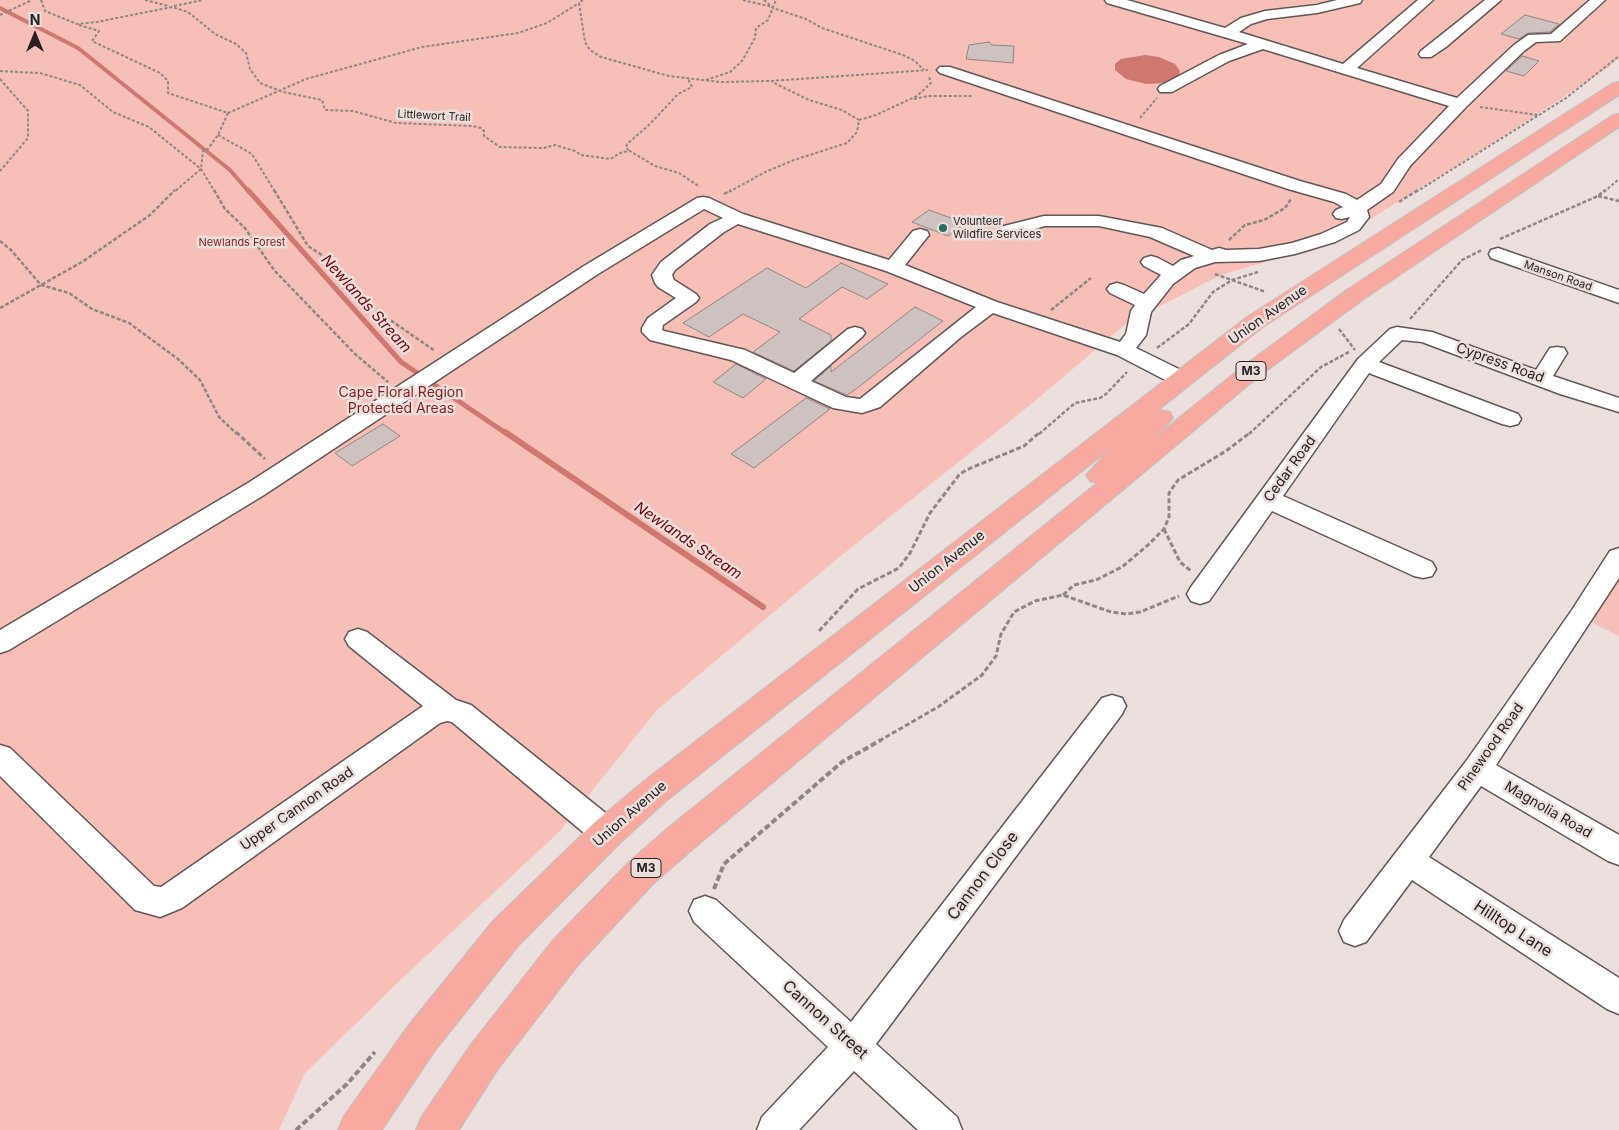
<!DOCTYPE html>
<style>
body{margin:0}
#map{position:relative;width:1619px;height:1130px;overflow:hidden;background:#ebdfdd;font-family:Inter,sans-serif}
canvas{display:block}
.north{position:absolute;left:10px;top:10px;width:50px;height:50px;-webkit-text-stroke:4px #ebdfdd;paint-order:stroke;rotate:0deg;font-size:14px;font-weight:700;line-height:20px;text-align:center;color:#282322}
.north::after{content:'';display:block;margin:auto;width:18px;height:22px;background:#282322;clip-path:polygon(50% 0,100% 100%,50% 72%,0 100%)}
</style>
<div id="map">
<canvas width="1619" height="1130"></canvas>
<div class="north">N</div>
</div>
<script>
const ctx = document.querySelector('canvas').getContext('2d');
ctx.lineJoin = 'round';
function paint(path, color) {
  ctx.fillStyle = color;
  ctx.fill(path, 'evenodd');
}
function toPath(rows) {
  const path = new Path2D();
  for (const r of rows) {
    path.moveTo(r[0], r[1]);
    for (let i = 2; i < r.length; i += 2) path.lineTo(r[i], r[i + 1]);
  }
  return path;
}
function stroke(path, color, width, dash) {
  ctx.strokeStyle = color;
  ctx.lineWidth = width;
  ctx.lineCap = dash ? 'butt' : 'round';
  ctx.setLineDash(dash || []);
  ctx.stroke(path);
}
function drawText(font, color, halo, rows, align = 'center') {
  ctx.font = font + ' Inter,sans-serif';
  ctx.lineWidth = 5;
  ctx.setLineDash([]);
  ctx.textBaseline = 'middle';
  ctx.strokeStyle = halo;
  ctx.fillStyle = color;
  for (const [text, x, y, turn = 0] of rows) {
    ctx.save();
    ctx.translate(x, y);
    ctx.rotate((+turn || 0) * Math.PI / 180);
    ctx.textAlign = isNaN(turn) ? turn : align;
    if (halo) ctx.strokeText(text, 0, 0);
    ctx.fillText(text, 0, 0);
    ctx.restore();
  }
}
const green = toPath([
 [0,0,1619,0,1619,58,1608,68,1493,143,1333,242,1221,275,1128,322,1035,401,837,559,657,710,559,832,411,970,305,1073,279,1130,0,1130],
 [1619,557,1619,636,1581,617]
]);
const water = toPath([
 [1145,55,1159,57,1175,64,1180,71,1179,77,1166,83,1146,84,1126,79,1115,70,1115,64,1121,59]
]);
const streamFar2 = toPath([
 [0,8,78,48,230,170,249,192]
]);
const streamFar1 = toPath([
 [248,190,401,362,507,434]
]);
const stream = toPath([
 [505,432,763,607]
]);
const building = toPath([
 [1525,15,1559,24,1550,32,1528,33,1519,39,1501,34,1525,15],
 [989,42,992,45,1014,46,1013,63,966,59,969,45,989,42],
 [1522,56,1539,61,1524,76,1506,71,1522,56],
 [929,210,965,223,948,236,912,222,929,210],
 [841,263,888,284,867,299,842,287,799,319,831,335,831,341,794,371,753,352,780,332,743,314,709,337,683,323,767,268,806,288,841,263],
 [915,307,943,321,856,389,847,395,814,381,831,366,831,372,915,307],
 [736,364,766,379,743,398,713,382,736,364],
 [806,398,830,409,754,468,731,454,806,398],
 [383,424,400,436,352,466,335,453,383,424]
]);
const pathFar3 = toPath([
 [41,0,45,11,77,24,97,22,172,7,188,12,215,34,236,44,246,53,250,69,260,83,283,92,322,100,325,110,353,111,396,123,472,126,481,128,484,131,484,136,500,147,544,148,555,145,575,151,581,155,610,159,622,152,630,151,655,166,679,173,700,187],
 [145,0,168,6],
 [583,0,579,3,585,42,590,50,601,57,669,76,720,82,770,81,928,70],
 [743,0,772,7],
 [764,0,773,8,806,19,822,28,903,55,915,61,924,70],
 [174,6,203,0],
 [0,15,32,0],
 [79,25,99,31,92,41,160,73,168,81,168,93,228,113,218,135,207,150,203,151,201,169,174,192],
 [0,71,40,73,80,85,113,112,149,127,201,169,215,192],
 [0,79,28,111,28,138,0,171],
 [706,80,730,72,742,61,755,38,756,28,768,20,776,0],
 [914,99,928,96,973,96],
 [1480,107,1538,115],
 [228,113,306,79,422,47,518,33,547,23,579,3],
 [1140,118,1157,98],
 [859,120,876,115,917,96,931,83,929,77],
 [218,135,252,154,275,192],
 [629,150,626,148,627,144,650,124,678,94,692,87,688,79],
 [729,192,765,172,794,160,847,143,857,132,859,120,842,110,809,100,772,82],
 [1416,192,1566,98,1619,56],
 [1604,192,1619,179]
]);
const pathFar2 = toPath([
 [214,190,225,209,245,228,274,270,355,354,388,382],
 [274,190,308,246,331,261,344,288,435,351],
 [724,194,731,190],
 [1598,196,1619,201],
 [1399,202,1418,190],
 [1500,239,1598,196,1605,190],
 [1229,240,1245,225,1264,220,1285,208,1291,199],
 [0,241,11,250,41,285,69,293,92,309,129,323,178,359,200,380,219,417,237,434],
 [1215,274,1266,292],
 [0,308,82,262,150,215,175,190],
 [1051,310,1091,278],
 [1410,319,1462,260,1482,250],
 [1339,329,1355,350],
 [1157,348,1189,324,1213,292,1232,280,1258,272],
 [1039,434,1075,403,1100,398,1106,394,1127,372],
 [1249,434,1321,367,1349,352]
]);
const pathFar1 = toPath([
 [236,432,265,459],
 [1164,529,1180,562,1191,571],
 [1063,595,1074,585,1096,580,1122,567,1148,545,1164,529,1169,517,1169,493,1178,480,1226,451,1251,432],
 [819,631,858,589,899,568,910,553,930,513,959,475,966,470,1024,446,1040,432],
 [879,741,938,707,982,675,996,656,1001,634,1014,612,1035,601,1063,595,1111,612,1126,614,1140,612,1179,596]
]);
const path = toPath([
 [714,889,724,864,842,762,881,740],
 [296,1130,347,1084,375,1052]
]);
const minor = toPath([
 [1105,0,1127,0,1225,28,1241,18,1265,11,1317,5,1337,0,1362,0,1360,3,1317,13,1267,19,1251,24,1239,32,1343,64,1418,0,1433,0,1357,68,1457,98,1514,45,1528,35,1551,34,1590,0,1605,0,1560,41,1536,42,1524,51,1466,107,1410,166,1393,192,1367,210,1369,217,1359,230,1335,242,1295,254,1259,261,1215,262,1195,268,1173,284,1151,312,1146,335,1136,348,1189,374,1192,379,1189,384,1181,386,1173,384,1117,355,993,313,961,337,880,407,862,413,833,408,731,360,650,340,642,332,642,328,648,318,676,298,658,287,655,283,652,275,661,262,710,224,723,218,704,209,598,274,264,495,9,650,0,653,0,630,248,483,584,266,697,198,703,197,709,198,743,214,889,260,913,231,920,229,927,231,929,235,905,265,997,302,1120,342,1126,334,1131,311,1135,305,1110,293,1107,289,1110,285,1117,283,1124,285,1144,294,1161,275,1144,266,1141,262,1144,258,1151,256,1158,258,1173,266,1181,260,1194,256,1150,237,1099,226,1045,226,1007,237,1000,235,998,231,1000,227,1044,216,1099,216,1162,228,1212,250,1219,248,1226,250,1259,249,1292,243,1321,234,1347,222,1350,217,1342,219,1336,218,1333,214,1336,210,1343,207,1334,202,1288,189,940,73,937,70,940,67,950,67,1300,181,1346,194,1357,200,1381,184,1398,159,1449,106,1263,49,1229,61,1172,92,1160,92,1158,89,1160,86,1219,55,1248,44,1107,3,1105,0],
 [738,224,886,271,976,307,860,399,846,397,811,381,862,337,865,333,862,329,855,327,848,329,794,373,745,350,664,331,662,330,663,325,696,302,699,298,696,294,674,280,672,275,675,270,724,232,738,224],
 [1485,0,1501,0,1446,47,1431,57,1421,57,1419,54,1421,51,1485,0],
 [1498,248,1619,290,1619,303,1491,258,1489,254,1491,250,1498,248],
 [1397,327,1432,332,1536,370,1550,348,1557,347,1564,348,1567,353,1553,376,1619,398,1619,412,1560,394,1422,342,1402,340,1379,362,1518,414,1521,419,1518,424,1510,426,1502,424,1369,373,1283,496,1432,562,1436,569,1432,576,1423,578,1414,576,1272,511,1209,601,1200,604,1191,601,1187,594,1191,587,1358,359,1390,329,1397,327],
 [1619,548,1619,578,1496,765,1619,835,1619,865,1608,861,1481,786,1429,857,1619,978,1619,1014,1607,1009,1412,880,1366,942,1355,946,1344,942,1339,931,1344,920,1467,760,1572,610,1610,551,1619,548],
 [358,629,367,632,456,700,471,705,618,823,622,833,618,843,607,847,596,843,452,722,447,721,440,723,182,908,160,917,135,910,0,776,0,745,10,748,154,886,161,887,423,706,349,646,345,639,349,632,358,629],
 [1112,695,1122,698,1126,706,1122,714,876,1044,957,1117,962,1130,918,1130,854,1071,799,1130,757,1130,762,1117,828,1047,694,922,689,911,694,900,705,896,716,900,851,1022,1102,698,1112,695]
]);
const highway = toPath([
 [1619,82,1619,95,1263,327,1157,411,1161,410,1170,412,1173,418,1154,438,1242,367,1348,289,1613,115,1619,114,1619,127,1364,299,1258,377,693,849,653,884,579,964,498,1069,459,1130,416,1130,422,1116,472,1043,553,940,629,862,669,827,1097,483,1090,481,1086,475,1111,448,666,801,619,844,519,945,434,1052,382,1130,338,1130,344,1116,408,1026,493,921,595,822,644,781,1247,317,1613,83,1619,82]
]);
const markers = [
 [943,228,5,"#2a6c5d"]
];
const farStreetnames = [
 ["Littlewort Trail",434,116,3],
 ["Manson Road",1558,276,19]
];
const farPoinames = [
 ["Volunteer",953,222],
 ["Wildfire Services",953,235]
];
const farParknames = [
 ["Newlands Forest",242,243]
];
const shields = [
 [1251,371,30],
 [646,868,30]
];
const shieldNames = [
 ["M3",1251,371],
 ["M3",646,868]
];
const streetNames = [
 ["Union Avenue",1268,315,-35],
 ["Cypress Road",1500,363,20],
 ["Cedar Road",1290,469,-54],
 ["Union Avenue",947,562,-38],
 ["Pinewood Road",1491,747,-55],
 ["Upper Cannon Road",297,809,-35],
 ["Magnolia Road",1548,810,30],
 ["Union Avenue",630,814,-41]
];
const parkNames = [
 ["Cape Floral Region",401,393],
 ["Protected Areas",401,409]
];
const waterNames = [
 ["Newlands Stream",366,304,48],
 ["Newlands Stream",688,541,34]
];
const nearStreetnames = [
 ["Cannon Close",983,876,-53],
 ["Hilltop Lane",1513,929,33],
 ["Cannon Street",825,1020,42]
];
paint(green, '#f8bfb9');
paint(water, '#ce7871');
stroke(streamFar2, '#ce7871', 4);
stroke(streamFar1, '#ce7871', 5);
stroke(stream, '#ce7871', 6);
paint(building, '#cfc3c1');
stroke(building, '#928786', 1);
stroke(minor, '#615756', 3);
stroke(highway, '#c3c1c1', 2);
stroke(pathFar3, '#8f8785', 2, [3, 2]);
stroke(pathFar2, '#8f8785', 2.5, [4, 2]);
stroke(pathFar1, '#8f8785', 3, [5, 2.5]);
stroke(path, '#8f8785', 4, [6, 3]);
paint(minor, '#fff');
paint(highway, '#f8a9a1');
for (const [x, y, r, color] of markers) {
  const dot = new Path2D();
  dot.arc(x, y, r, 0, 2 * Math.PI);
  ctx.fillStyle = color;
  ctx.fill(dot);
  stroke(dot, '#ebdfdd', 2);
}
drawText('11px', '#282322', '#ebdfdd', farStreetnames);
drawText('11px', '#282322', '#ebdfdd', farPoinames, 'left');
drawText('11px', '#861f1f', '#ebdfdd', farParknames);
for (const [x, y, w] of shields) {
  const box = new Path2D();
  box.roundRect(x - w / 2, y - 9.5, w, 19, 4);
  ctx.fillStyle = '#ebdfdd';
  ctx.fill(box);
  stroke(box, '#282322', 1);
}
drawText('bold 12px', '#282322', null, shieldNames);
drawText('14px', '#282322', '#ebdfdd', streetNames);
drawText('14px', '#861f1f', '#ebdfdd', parkNames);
drawText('italic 15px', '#71040e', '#ebdfdd', waterNames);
drawText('16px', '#282322', '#ebdfdd', nearStreetnames);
</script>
